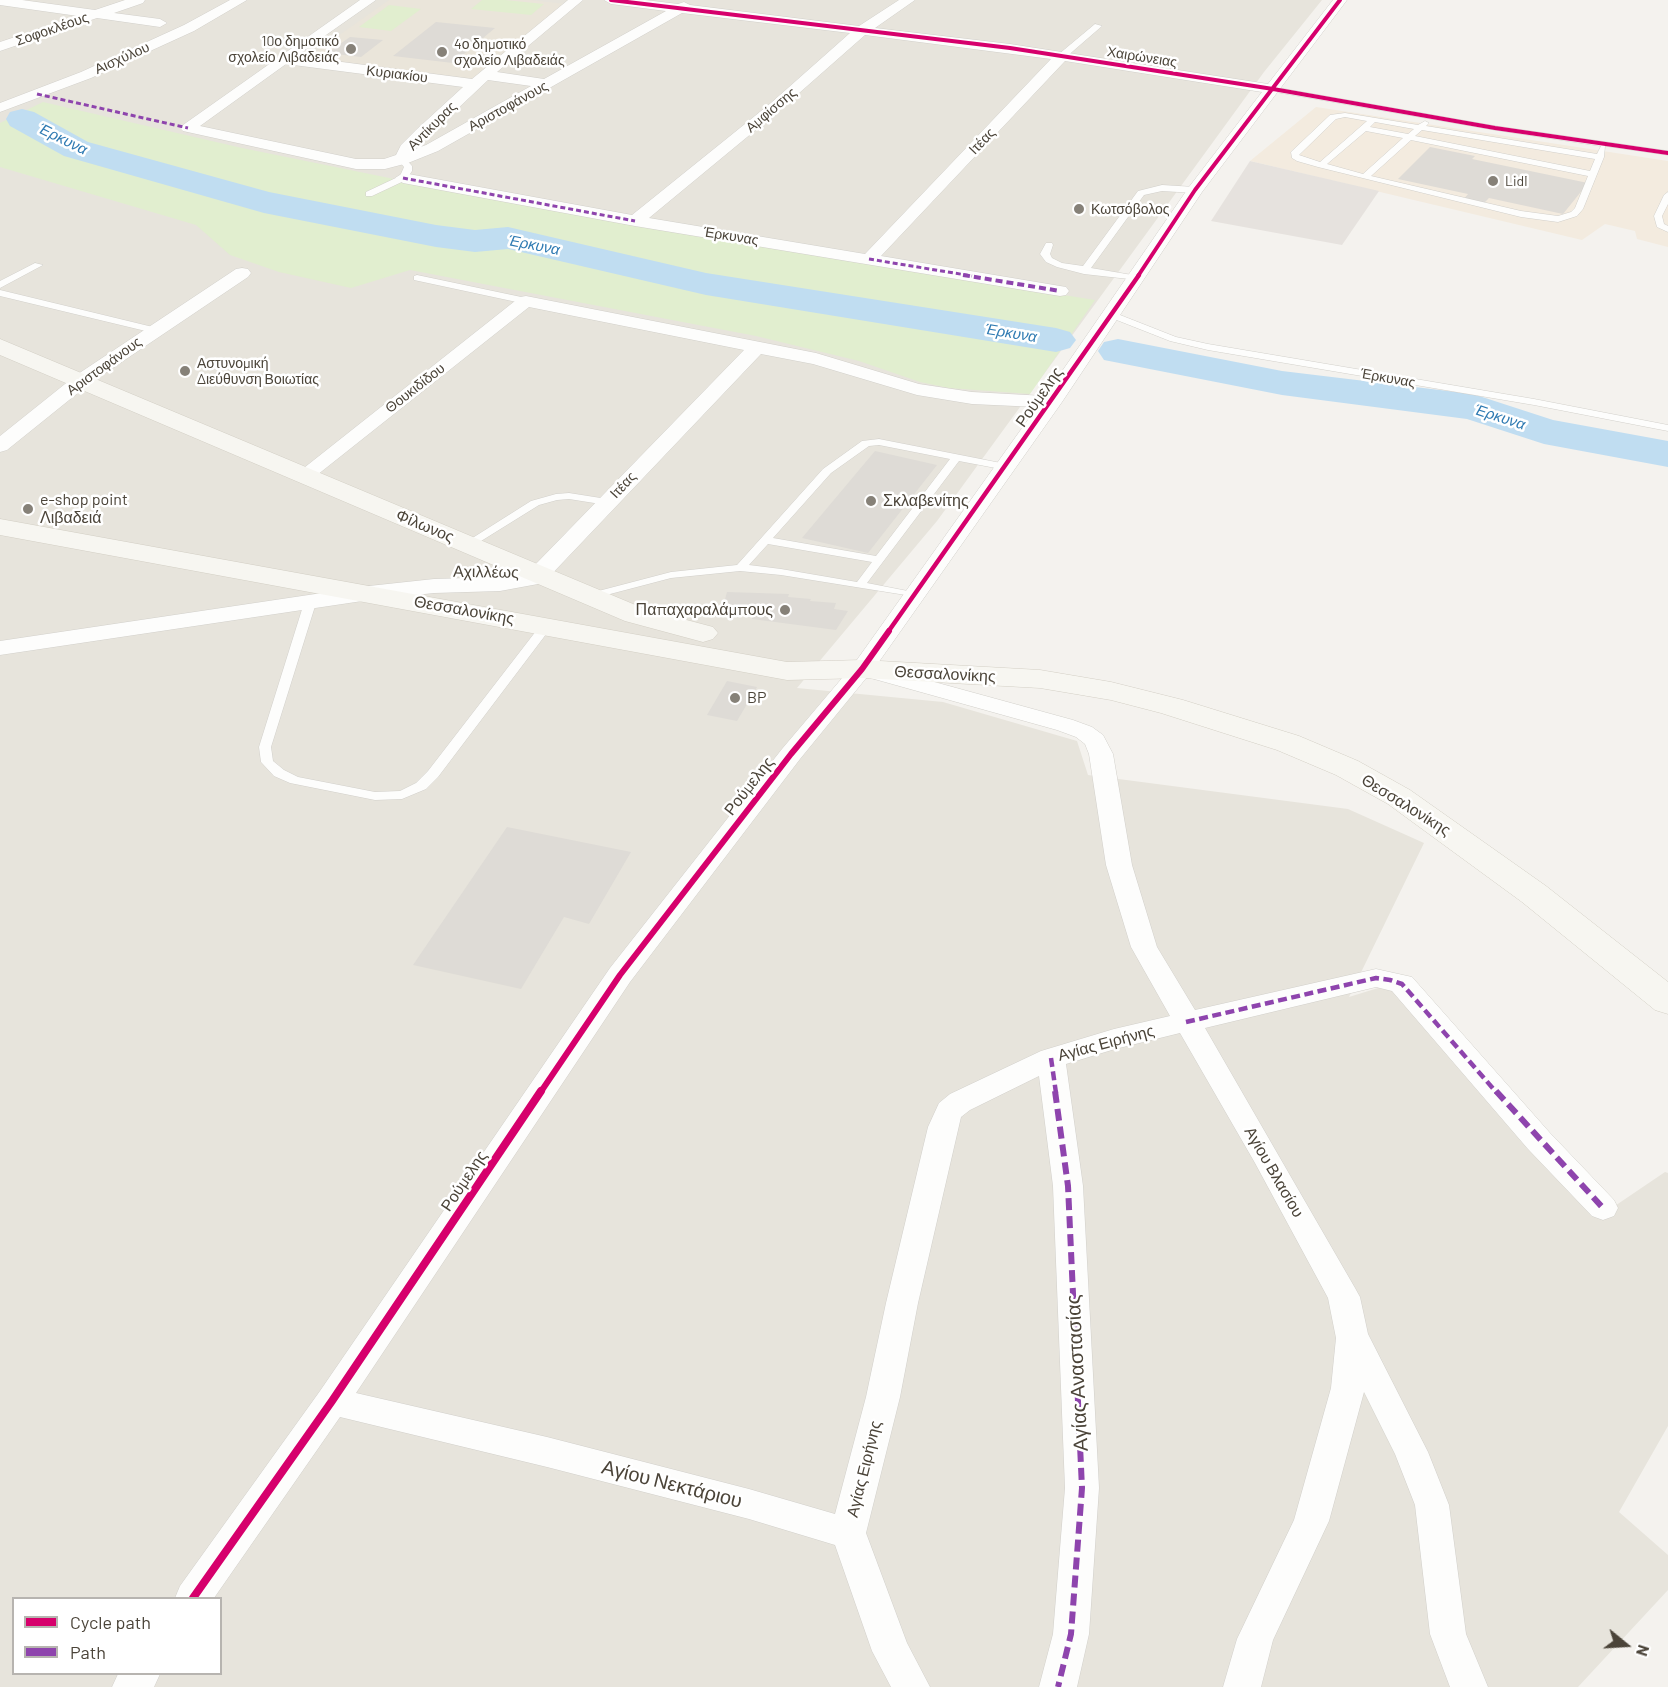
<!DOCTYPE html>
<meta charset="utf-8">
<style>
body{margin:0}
#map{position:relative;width:1668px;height:1687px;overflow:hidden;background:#f4f2ee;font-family:Barlow,sans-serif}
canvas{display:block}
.legend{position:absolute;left:12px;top:1597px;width:210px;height:78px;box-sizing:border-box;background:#fff;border:2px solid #b7b4b0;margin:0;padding:8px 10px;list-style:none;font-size:18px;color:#4b4439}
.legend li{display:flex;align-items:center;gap:12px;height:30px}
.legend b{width:30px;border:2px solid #b7b4b0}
.north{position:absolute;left:1596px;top:1615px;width:60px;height:60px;-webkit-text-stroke:4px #fff;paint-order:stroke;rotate:108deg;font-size:16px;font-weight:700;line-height:24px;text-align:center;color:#4b4439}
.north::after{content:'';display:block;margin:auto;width:21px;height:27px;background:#4b4439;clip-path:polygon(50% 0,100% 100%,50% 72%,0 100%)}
</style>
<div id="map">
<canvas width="1668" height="1687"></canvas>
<ul class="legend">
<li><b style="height:8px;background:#d6006c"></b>Cycle path</li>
<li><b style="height:8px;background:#8e44ad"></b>Path</li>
</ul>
<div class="north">N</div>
</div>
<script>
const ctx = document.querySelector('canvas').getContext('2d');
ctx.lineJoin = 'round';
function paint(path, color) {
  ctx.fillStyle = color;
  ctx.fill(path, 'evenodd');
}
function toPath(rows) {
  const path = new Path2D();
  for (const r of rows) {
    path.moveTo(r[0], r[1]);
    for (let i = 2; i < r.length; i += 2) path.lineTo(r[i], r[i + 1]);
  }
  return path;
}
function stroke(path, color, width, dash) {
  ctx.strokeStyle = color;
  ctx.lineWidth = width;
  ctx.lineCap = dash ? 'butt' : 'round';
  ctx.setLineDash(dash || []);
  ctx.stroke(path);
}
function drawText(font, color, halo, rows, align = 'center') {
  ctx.font = font + ' Barlow,sans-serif';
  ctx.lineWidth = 5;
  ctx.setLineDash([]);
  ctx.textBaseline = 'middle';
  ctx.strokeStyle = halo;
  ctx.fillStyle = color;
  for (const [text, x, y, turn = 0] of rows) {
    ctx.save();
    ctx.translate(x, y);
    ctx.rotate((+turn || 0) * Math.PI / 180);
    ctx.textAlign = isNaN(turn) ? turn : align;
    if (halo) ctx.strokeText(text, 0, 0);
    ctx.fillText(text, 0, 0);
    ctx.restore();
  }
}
const residential = toPath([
 [0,0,1322,0,1264,72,937,521,797,688,943,702,1077,741,1088,775,1348,809,1424,843,1349,997,1391,984,1600,1216,1665,1172,1668,1173,1668,1426,1619,1512,1668,1555,1668,1590,1578,1687,0,1687],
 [14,1598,220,1598,220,1674,14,1674]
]);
const commercial = toPath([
 [1316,107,1668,161,1668,247,1637,239,1635,231,1605,224,1582,240,1250,161]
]);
const industrial = toPath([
 [1250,161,1379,191,1342,245,1211,221]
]);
const education = toPath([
 [389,0,530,0,565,4,472,80,304,60]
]);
const green = toPath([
 [482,0,505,0,544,4,531,15,471,9],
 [389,5,421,9,391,31,359,27],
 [43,102,242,148,458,192,850,261,1095,300,1030,394,949,388,920,382,859,361,756,336,410,270,351,288,279,272,230,255,196,225,0,167,0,123]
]);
const river = toPath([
 [22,109,34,112,88,142,269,192,436,225,475,230,508,227,706,273,1056,328,1070,332,1076,340,1070,348,1056,352,706,295,508,249,475,252,436,247,264,213,64,156,10,126,6,119,10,112,22,109],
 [1118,339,1282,371,1473,394,1553,420,1668,441,1668,467,1544,444,1467,419,1282,395,1104,360,1098,351,1104,342,1118,339]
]);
const building = toPath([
 [436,22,495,28,453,63,393,56],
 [350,37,383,40,361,57,327,53],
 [1430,147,1475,156,1472,159,1588,183,1563,214,1489,198,1484,203,1464,199,1468,194,1398,179],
 [875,451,937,465,868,553,802,538],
 [727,592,789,594,788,597,811,599,810,601,836,603,834,609,848,611,836,630,752,619,752,616,721,614],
 [727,681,757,687,737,721,707,715],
 [507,827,631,852,589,924,564,917,521,989,413,965]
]);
const lane = toPath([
 [1095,24,1102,26,1065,58,1059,58,1059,54,1095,24],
 [1273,87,1495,126,1668,151,1668,155,1605,146,1604,157,1583,209,1577,216,1558,222,1521,217,1318,167,1297,161,1292,158,1291,152,1330,115,1345,113,1418,125,1425,121,1429,123,1426,126,1597,154,1601,146,1495,130,1270,91,1269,89,1273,87],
 [1345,117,1367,121,1320,162,1299,155,1336,119,1345,117],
 [1375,122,1414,129,1408,134,1370,127,1375,122],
 [1422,130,1595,159,1590,171,1415,136,1422,130],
 [1366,131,1403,138,1363,174,1327,164,1366,131],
 [1411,140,1588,176,1575,208,1571,212,1558,216,1521,211,1371,176,1411,140],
 [399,158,405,158,412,166,412,171,406,180,372,196,366,196,366,192,400,176,404,167,398,160,399,158],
 [1162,185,1195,187,1199,190,1195,193,1162,191,1144,195,1091,268,1138,276,1138,280,1084,274,1057,267,1046,262,1040,254,1046,243,1052,243,1053,245,1050,254,1052,258,1062,263,1083,266,1138,191,1162,185],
 [1668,192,1668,204,1662,216,1664,224,1668,226,1668,232,1657,227,1654,216,1664,195,1668,192],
 [35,263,43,265,0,288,0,281,35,263],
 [417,275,526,298,531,301,526,304,414,280,414,276,417,275],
 [0,290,157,328,159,330,154,333,0,296,0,290],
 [1109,313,1115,313,1176,337,1208,344,1534,399,1668,425,1668,431,1534,405,1208,350,1170,341,1109,317,1109,313],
 [879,439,1006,464,1011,467,1006,470,959,461,867,583,918,593,920,595,918,597,781,575,740,571,671,578,591,599,585,596,587,594,671,572,737,565,823,469,862,441,879,439],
 [879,445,950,459,876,556,773,538,831,473,869,446,879,445],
 [768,544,872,562,857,582,781,569,749,565,768,544],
 [569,493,607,499,612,502,607,505,569,499,557,500,539,505,473,546,469,547,463,544,531,501,556,494,569,493],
 [310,599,316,603,271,747,273,761,284,770,298,777,375,792,400,791,416,783,428,771,543,622,551,622,553,625,438,777,426,789,402,799,375,800,290,783,274,776,261,762,259,747,304,603,310,599]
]);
const street = toPath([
 [0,0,22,0,95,10,125,0,145,0,143,3,114,13,160,19,167,23,160,27,97,18,0,51,0,42,78,16,0,5,0,0],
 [230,0,247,0,194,31,91,78,0,112,0,103,81,72,184,25,230,0],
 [360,0,376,0,296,56,472,79,568,0,583,0,497,72,544,79,666,11,611,4,604,0,645,0,678,4,684,2,690,5,859,26,899,0,915,0,875,28,1010,44,1268,84,1333,0,1347,0,1202,192,1062,402,876,666,1073,720,1092,727,1103,735,1113,754,1132,865,1157,947,1195,1010,1376,969,1412,977,1550,1133,1614,1200,1618,1208,1614,1216,1603,1220,1592,1216,1528,1149,1392,991,1376,987,1205,1028,1355,1288,1360,1297,1368,1334,1428,1452,1449,1505,1466,1634,1488,1687,1450,1687,1430,1634,1415,1505,1395,1454,1364,1392,1329,1521,1273,1640,1261,1687,1223,1687,1237,1639,1294,1520,1331,1388,1336,1338,1328,1298,1255,1163,1180,1033,1115,1049,1066,1064,1083,1186,1099,1488,1089,1634,1077,1687,1039,1687,1053,1634,1065,1488,1053,1186,1039,1076,970,1110,961,1117,918,1303,900,1397,866,1533,907,1643,930,1687,891,1687,872,1651,835,1545,749,1519,547,1467,340,1417,214,1598,175,1598,180,1586,320,1391,610,968,782,749,854,664,1037,407,972,404,917,395,813,364,761,354,547,579,538,584,500,591,434,593,369,600,0,655,0,641,369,586,434,579,500,577,524,573,531,569,744,350,529,307,312,479,305,481,298,479,295,475,520,297,526,296,816,353,919,384,972,392,1045,396,1189,187,1262,92,1065,61,881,256,1066,287,1069,291,1066,295,1060,296,635,226,403,183,395,178,403,173,632,215,771,103,850,33,682,13,438,151,408,163,385,169,356,169,183,131,180,128,183,125,360,0],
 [865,35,1051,59,865,254,649,218,781,109,865,35],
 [286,64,463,87,416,130,401,145,396,155,384,159,356,159,200,126,286,64],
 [488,80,531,86,426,145,415,149,488,80],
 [867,677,1057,730,1076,737,1085,744,1089,754,1106,865,1131,947,1170,1016,1114,1029,1041,1051,950,1094,939,1103,928,1127,886,1303,866,1397,835,1514,749,1489,547,1437,356,1393,630,982,800,759,867,677],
 [242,268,248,269,251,273,248,277,89,384,7,450,0,452,0,436,75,376,236,269,242,268],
 [118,1674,160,1674,154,1687,112,1687,118,1674]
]);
const secondary = toPath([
 [0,339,645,609,713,627,718,633,713,639,703,642,625,621,0,355,0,339],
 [0,519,787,662,862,660,1040,670,1111,682,1183,700,1299,736,1358,761,1410,790,1546,886,1668,982,1668,1014,1655,1010,1522,902,1388,804,1336,775,1277,750,1161,713,1111,700,1040,688,862,678,787,680,0,535,0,519]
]);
const quietFar3 = toPath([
 [37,94,188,128],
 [403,178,635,221],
 [869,259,972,276]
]);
const quietFar2 = toPath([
 [963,275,1060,291]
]);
const quietFar1 = toPath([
 [1186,1022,1376,978,1390,980,1402,984,1497,1093],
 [1051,1058,1056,1093]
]);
const quiet = toPath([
 [1055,1091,1068,1186,1082,1488,1071,1634,1058,1687],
 [1496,1091,1603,1208]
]);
const cyclewayFar3 = toPath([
 [611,0,1010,48,1273,89,1495,128,1668,153],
 [1138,276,1195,190,1340,0]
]);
const cyclewayFar2 = toPath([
 [888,632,1139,275]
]);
const cyclewayFar1 = toPath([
 [540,1093,620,975,791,754,862,669,889,631]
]);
const cycleway = toPath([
 [193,1598,332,1401,541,1091]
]);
const markers = [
 [351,49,6,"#868178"],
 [442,52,6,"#868178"],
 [1493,181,6,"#868178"],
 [1079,209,6,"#868178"],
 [185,371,6,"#868178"],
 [871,501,6,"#868178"],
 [28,509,6,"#868178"],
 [785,610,6,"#868178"],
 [735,698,6,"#868178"]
];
const farStreetnames = [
 ["Σοφοκλέους",52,29,-19],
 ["Χαιρώνειας",1142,57,9],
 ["Αισχύλου",122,58,-24],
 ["Κυριακίου",397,74,7],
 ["Αριστοφάνους",508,106,-29],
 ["Αμφίσσης",771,110,-40],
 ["Αντίκυρας",432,126,-45],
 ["Ιτέας",982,141,-46],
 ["Έρκυνας",731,236,9],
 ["Αριστοφάνους",104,366,-36],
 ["Έρκυνας",1388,378,10],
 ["Θουκιδίδου",415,388,-38],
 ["Ιτέας",623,485,-47]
];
const farPoinames = [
 ["10ο δημοτικό",339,41,"right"],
 ["σχολείο Λιβαδειάς",339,57,"right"],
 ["4ο δημοτικό",454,44],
 ["σχολείο Λιβαδειάς",454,60],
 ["Lidl",1505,181],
 ["Κωτσόβολος",1091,209],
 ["Αστυνομική",197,363],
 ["Διεύθυνση Βοιωτίας",197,379]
];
const farWaternames = [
 ["Έρκυνα",63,139,26],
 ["Έρκυνα",534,245,11],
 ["Έρκυνα",1011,333,9],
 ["Έρκυνα",1500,417,18]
];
const streetNames = [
 ["Ρούμελης",1039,397,-55],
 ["Φίλωνος",425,526,23],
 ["Αχιλλέως",486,572,1],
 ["Θεσσαλονίκης",464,610,10],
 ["Θεσσαλονίκης",945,674,3],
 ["Ρούμελης",749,786,-52],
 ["Θεσσαλονίκης",1406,805,32],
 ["Αγίας Ειρήνης",1106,1043,-15],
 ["Αγίου Βλασίου",1274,1172,60],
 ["Ρούμελης",464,1181,-56],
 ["Αγίας Ειρήνης",864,1469,-76]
];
const poiNames = [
 ["e-shop point",40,500],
 ["Λιβαδειά",40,518],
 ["Σκλαβενίτης",883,501],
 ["Παπαχαραλάμπους",773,610,"right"],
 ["BP",747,698]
];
const nearStreetnames = [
 ["Αγίας Αναστασίας",1077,1373,-93],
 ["Αγίου Νεκτάριου",672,1484,14]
];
paint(residential, '#e7e4dc');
paint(commercial, '#f3ebdf');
paint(industrial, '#e6e2de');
paint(education, '#eae5da');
paint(green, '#e1eecf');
paint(river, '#c0ddf1');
paint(building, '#dedbd6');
stroke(lane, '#d2d0cb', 1);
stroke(street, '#d2d0cb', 1);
stroke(secondary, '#d3cfc5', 1);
paint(lane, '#fdfdfc');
paint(street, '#fdfdfc');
paint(secondary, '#f7f6f1');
stroke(quietFar3, '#8e44ad', 3, [5, 3]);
stroke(quietFar2, '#8e44ad', 4, [7, 4]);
stroke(quietFar1, '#8e44ad', 4.5, [9, 4.5]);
stroke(quiet, '#8e44ad', 6, [12, 6]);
stroke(cyclewayFar3, '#d6006c', 4);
stroke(cyclewayFar2, '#d6006c', 4.5);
stroke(cyclewayFar1, '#d6006c', 6);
stroke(cycleway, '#d6006c', 8);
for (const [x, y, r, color] of markers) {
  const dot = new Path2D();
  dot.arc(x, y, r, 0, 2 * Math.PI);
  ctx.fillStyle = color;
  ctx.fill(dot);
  stroke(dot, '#fff', 2);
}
drawText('14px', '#4b4439', '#fff', farStreetnames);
drawText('14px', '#4b4439', '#fff', farPoinames, 'left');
drawText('italic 15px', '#2e7ab2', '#fff', farWaternames);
drawText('16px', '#4b4439', '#fff', streetNames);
drawText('16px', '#4b4439', '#fff', poiNames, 'left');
drawText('20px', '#4b4439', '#fff', nearStreetnames);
</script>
